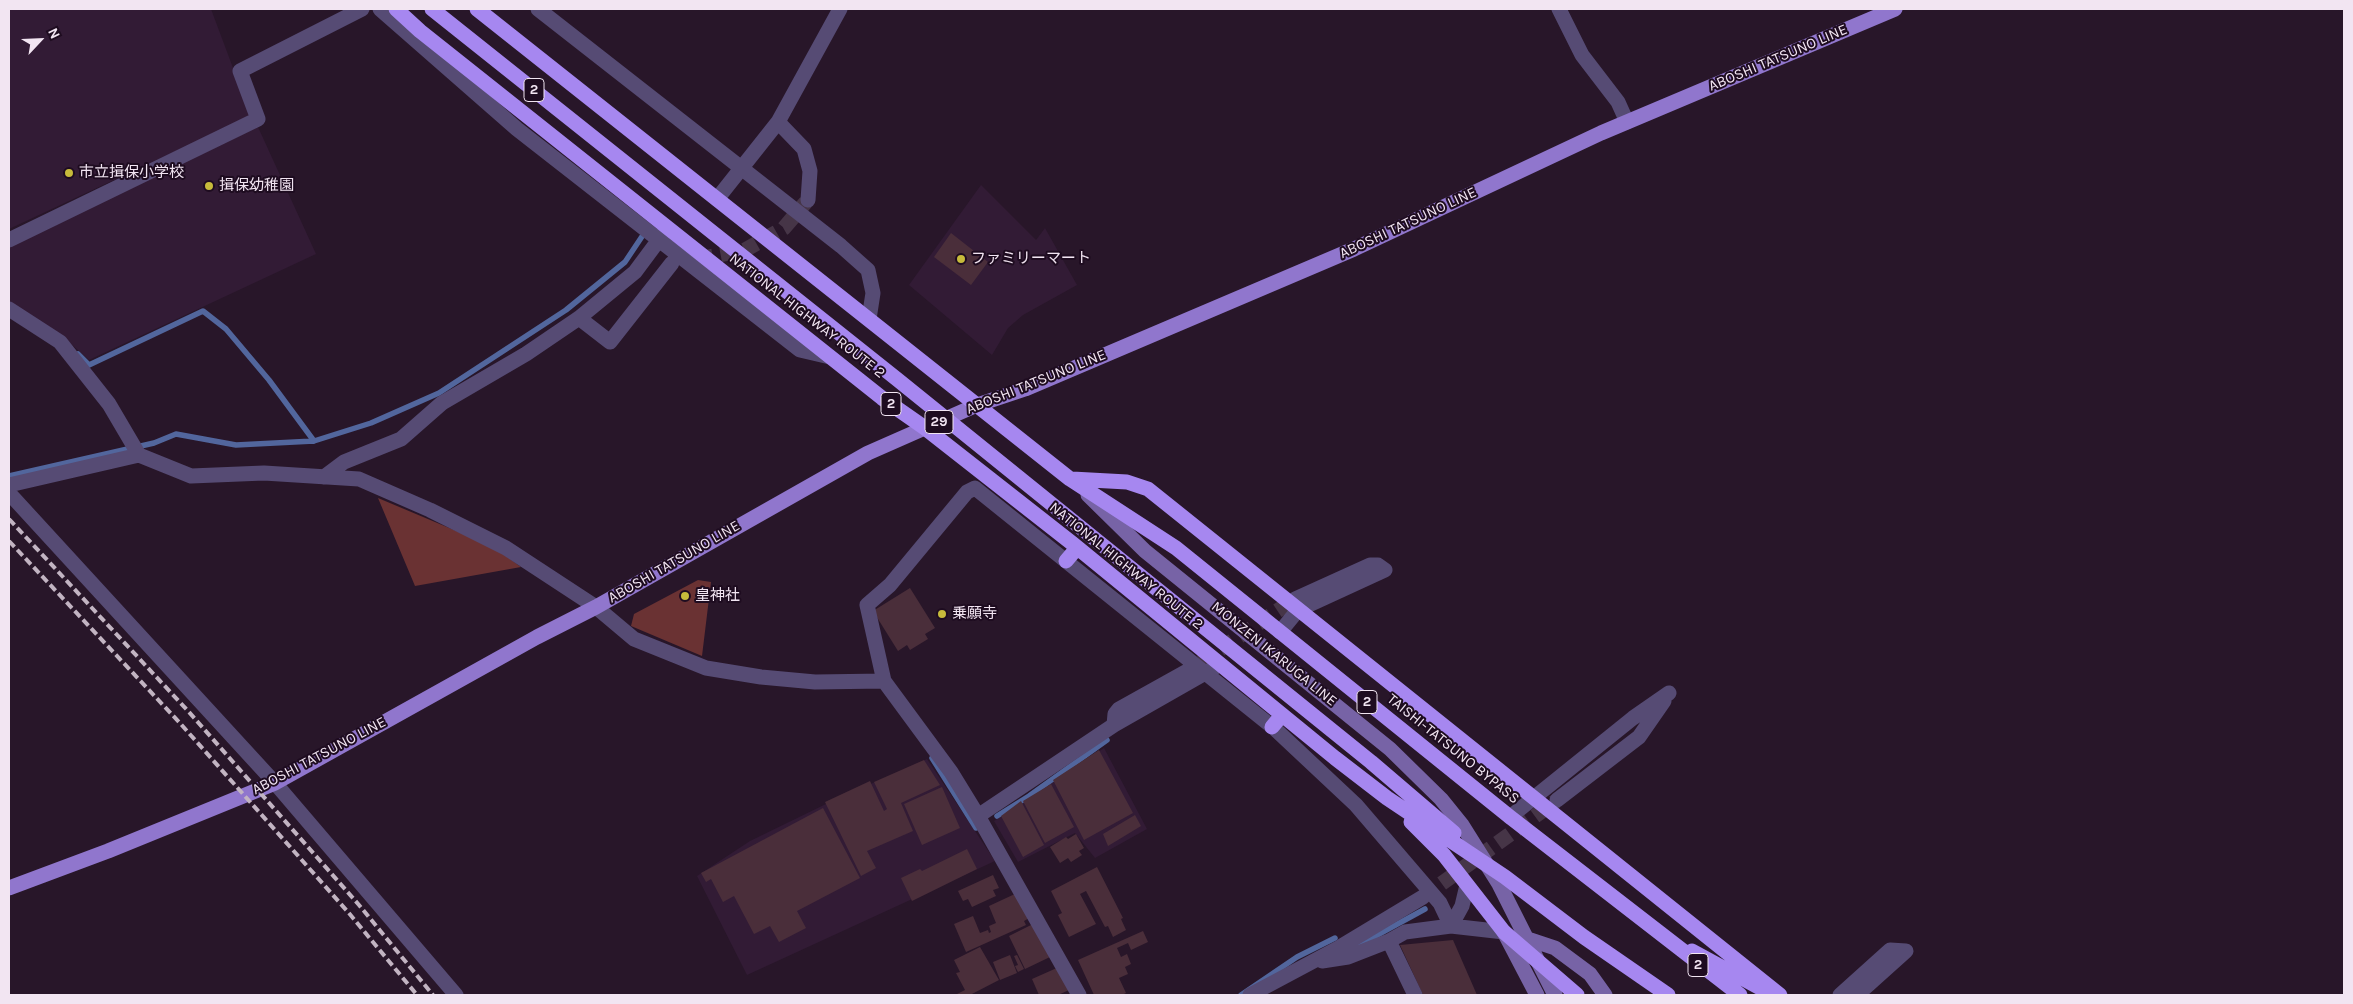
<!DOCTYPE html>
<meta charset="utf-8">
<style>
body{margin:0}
#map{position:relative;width:2353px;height:1004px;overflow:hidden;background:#281629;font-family:Karla,sans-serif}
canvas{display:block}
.frame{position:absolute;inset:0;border:10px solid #f2e5f2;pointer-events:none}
.north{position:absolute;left:15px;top:15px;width:50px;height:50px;-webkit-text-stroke:4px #1e0c20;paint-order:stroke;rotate:65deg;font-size:14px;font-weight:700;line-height:20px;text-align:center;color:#f2e5f2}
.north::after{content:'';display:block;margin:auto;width:18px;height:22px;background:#f2e5f2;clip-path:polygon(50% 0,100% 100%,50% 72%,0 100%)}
</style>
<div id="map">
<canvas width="2353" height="1004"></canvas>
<div class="frame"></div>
<div class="north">N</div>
</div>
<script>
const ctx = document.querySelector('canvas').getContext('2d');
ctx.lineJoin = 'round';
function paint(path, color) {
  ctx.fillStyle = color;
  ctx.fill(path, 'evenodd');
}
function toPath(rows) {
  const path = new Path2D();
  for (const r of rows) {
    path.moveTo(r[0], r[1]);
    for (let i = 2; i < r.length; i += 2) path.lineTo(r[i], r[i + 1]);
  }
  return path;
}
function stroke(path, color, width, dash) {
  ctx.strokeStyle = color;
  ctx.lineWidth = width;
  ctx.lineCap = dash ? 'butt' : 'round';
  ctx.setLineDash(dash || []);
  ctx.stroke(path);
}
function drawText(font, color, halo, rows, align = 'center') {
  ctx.font = font + ' Karla,"Noto Sans JP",sans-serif';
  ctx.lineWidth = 4;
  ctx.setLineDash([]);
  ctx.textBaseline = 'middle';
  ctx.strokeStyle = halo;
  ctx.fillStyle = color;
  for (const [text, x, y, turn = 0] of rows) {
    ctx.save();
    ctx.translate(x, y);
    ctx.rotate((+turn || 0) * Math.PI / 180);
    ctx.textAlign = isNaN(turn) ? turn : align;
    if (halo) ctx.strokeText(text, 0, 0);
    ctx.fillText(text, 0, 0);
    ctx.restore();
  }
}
const built = toPath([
 [9,9,211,9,251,116,9,229],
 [258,127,316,254,89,360,61,335,9,302,9,245],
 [981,185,1036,240,1045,228,1077,285,1023,315,1008,328,992,355,909,285],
 [1104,748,1147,829,1095,858,1075,833,1018,862,994,821],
 [927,759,995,861,747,975,697,876,750,841,828,803]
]);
const green = toPath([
 [378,498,492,546,521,567,415,586],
 [698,580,711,582,702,656,631,626,634,614]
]);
const stream = toPath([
 [78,354,89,365,203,311,226,329,269,380,314,441],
 [9,476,154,443,176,434,236,445,314,441,371,423,439,393,566,310,625,262,643,235],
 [932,758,976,828,978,827],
 [997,816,1029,796,1107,740],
 [1359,945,1425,909],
 [1241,995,1297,957,1335,938]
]);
const building = toPath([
 [951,233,988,262,971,285,934,257],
 [910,588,935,628,925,634,928,639,910,650,907,645,898,651,873,611],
 [1099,750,1133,813,1084,840,1053,780],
 [924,760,940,785,901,803,913,831,867,851,876,868,861,876,825,802,870,781,884,811,887,809,874,782],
 [1051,784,1074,827,1045,843,1023,801],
 [942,787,960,828,922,845,904,804],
 [1021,801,1044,845,1023,857,1001,816],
 [823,808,860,878,797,911,806,928,779,942,770,926,754,934,734,896,723,902,711,879,706,882,701,873],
 [1135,815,1141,826,1108,846,1103,834],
 [1076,834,1084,848,1079,851,1082,855,1071,862,1068,858,1060,863,1050,847,1066,837,1068,839],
 [967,849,977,869,912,901,901,878,920,869,922,871],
 [1097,867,1123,918,1121,919,1126,930,1113,937,1108,926,1105,927,1086,891,1080,894,1096,924,1069,937,1058,915,1062,913,1051,891],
 [993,875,999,888,993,890,996,896,972,907,968,899,963,901,958,891],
 [1017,893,1031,917,1024,921,1026,925,966,952,954,924,973,916,980,933,988,930,989,933,991,932,989,926,996,923,989,906],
 [1033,924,1050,957,1025,969,1009,936],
 [1143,931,1148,942,1131,950,1128,943,1117,948,1121,957,1127,954,1131,964,1125,967,1128,974,1119,978,1126,993,1122,995,1094,995,1078,960],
 [1453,940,1477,995,1423,995,1400,945],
 [980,947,999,980,970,995,955,995,965,990,956,973,960,972,954,960],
 [1010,955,1017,973,1000,980,993,962],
 [1017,955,1024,969,1018,972,1015,966,1018,965,1014,956],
 [1059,967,1069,990,1058,995,1039,995,1032,979]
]);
const streetTunnel = toPath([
 [698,259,745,250,784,228,806,202],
 [1201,662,1295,599],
 [1423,897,1556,801]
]);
const street = toPath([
 [380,9,517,129,800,350,830,357],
 [538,9,841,246,868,270,873,293,869,319],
 [1559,9,1582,55,1618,102,1627,122],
 [778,122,804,149,810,171,808,200],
 [717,199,778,122,840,9],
 [9,240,258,119,240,71,362,9],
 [9,309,60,342,109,404,139,455],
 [579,318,610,342,672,263],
 [324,477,344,462,401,439,442,403,526,354,579,318,635,272,664,233],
 [9,485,139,455,191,476,264,473,359,479,430,510,506,548,596,607,634,639,706,668,761,677,815,682,884,681,951,772,978,816,1079,995],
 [9,493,275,783,456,995],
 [1280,632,1298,610,1385,570,1378,565,1370,565,1295,599],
 [884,681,867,605,890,585,967,492,975,488,1275,729,1356,805,1440,903,1451,926],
 [1114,725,1115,714,1119,709,1189,670],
 [1557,800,1639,737,1664,701],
 [978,816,1114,725,1214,668],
 [1510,817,1633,718,1669,693],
 [1451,926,1462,906,1467,885],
 [1389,941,1415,995],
 [1322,961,1348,957,1389,941,1405,932,1451,926,1504,932],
 [1250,995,1340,947,1423,897],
 [1840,995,1890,950,1906,951],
 [1857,995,1906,951]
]);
const secondary = toPath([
 [1088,495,1145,551,1390,749,1441,799,1462,825,1499,884,1555,995],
 [1504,932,1537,995],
 [1522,937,1555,948,1590,974,1605,995]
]);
const primary = toPath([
 [9,888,108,851,275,783,537,637,596,607,868,453,977,405,1025,389,1354,249,1601,133,1895,9]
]);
const highway = toPath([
 [396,9,420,31,882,398,925,428,1073,544,1335,758,1387,798,1505,877,1584,937,1668,995],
 [432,9,898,380,1371,762,1454,833],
 [477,9,1070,479,1176,548,1510,817,1740,995],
 [1072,479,1127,482,1148,489,1780,995],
 [1066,561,1077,548],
 [1272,727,1282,715],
 [1411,822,1444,855,1504,932,1577,995],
 [1692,951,1762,989]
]);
const rail = toPath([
 [9,519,189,712,359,905,433,995],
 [9,541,179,722,348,912,417,995]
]);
const markers = [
 [69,173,5,"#c7bb3b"],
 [209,186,5,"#c7bb3b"],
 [961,259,5,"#c7bb3b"],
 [685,596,5,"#c7bb3b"],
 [942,614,5,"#c7bb3b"]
];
const shields = [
 [534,90,20],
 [891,404,20],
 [939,422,28],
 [1367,702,20],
 [1698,965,20]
];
const shieldNames = [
 ["2",534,90],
 ["2",891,404],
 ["29",939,422],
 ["2",1367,702],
 ["2",1698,965]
];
const streetNames = [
 ["ABOSHI TATSUNO LINE",1778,58,-23],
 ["ABOSHI TATSUNO LINE",1408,223,-25],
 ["NATIONAL HIGHWAY ROUTE 2",807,316,38],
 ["ABOSHI TATSUNO LINE",1036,382,-22],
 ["ABOSHI TATSUNO LINE",674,562,-30],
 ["NATIONAL HIGHWAY ROUTE 2",1126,566,39],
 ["MONZEN IKARUGA LINE",1274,654,39],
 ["TAISHI-TATSUNO BYPASS",1453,749,39],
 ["ABOSHI TATSUNO LINE",319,756,-28]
];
const poiNames = [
 ["市立揖保小学校",79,173],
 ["揖保幼稚園",219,186],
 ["ファミリーマート",971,259],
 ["皇神社",695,596],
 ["乗願寺",952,614]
];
paint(built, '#321b35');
paint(green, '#6a3233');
stroke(stream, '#52669d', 5.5);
paint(building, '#4a2e3a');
stroke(streetTunnel, '#463547', 15, [15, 8]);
stroke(street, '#564b74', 15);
stroke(secondary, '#7763a6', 15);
stroke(primary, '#9076cd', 15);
stroke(highway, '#a687f0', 15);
stroke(rail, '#c2b4c2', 4, [8, 4]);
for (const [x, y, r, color] of markers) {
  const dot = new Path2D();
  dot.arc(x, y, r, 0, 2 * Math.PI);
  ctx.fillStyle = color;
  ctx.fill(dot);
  stroke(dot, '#1e0c20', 2);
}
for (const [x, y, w] of shields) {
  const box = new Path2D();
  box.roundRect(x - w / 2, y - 11.5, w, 23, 4);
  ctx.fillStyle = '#1e0c20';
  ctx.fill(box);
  stroke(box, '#f2e5f2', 1);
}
drawText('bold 14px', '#f2e5f2', null, shieldNames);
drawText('15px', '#f2e5f2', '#1e0c20', streetNames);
drawText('15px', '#f2e5f2', '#1e0c20', poiNames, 'left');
</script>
